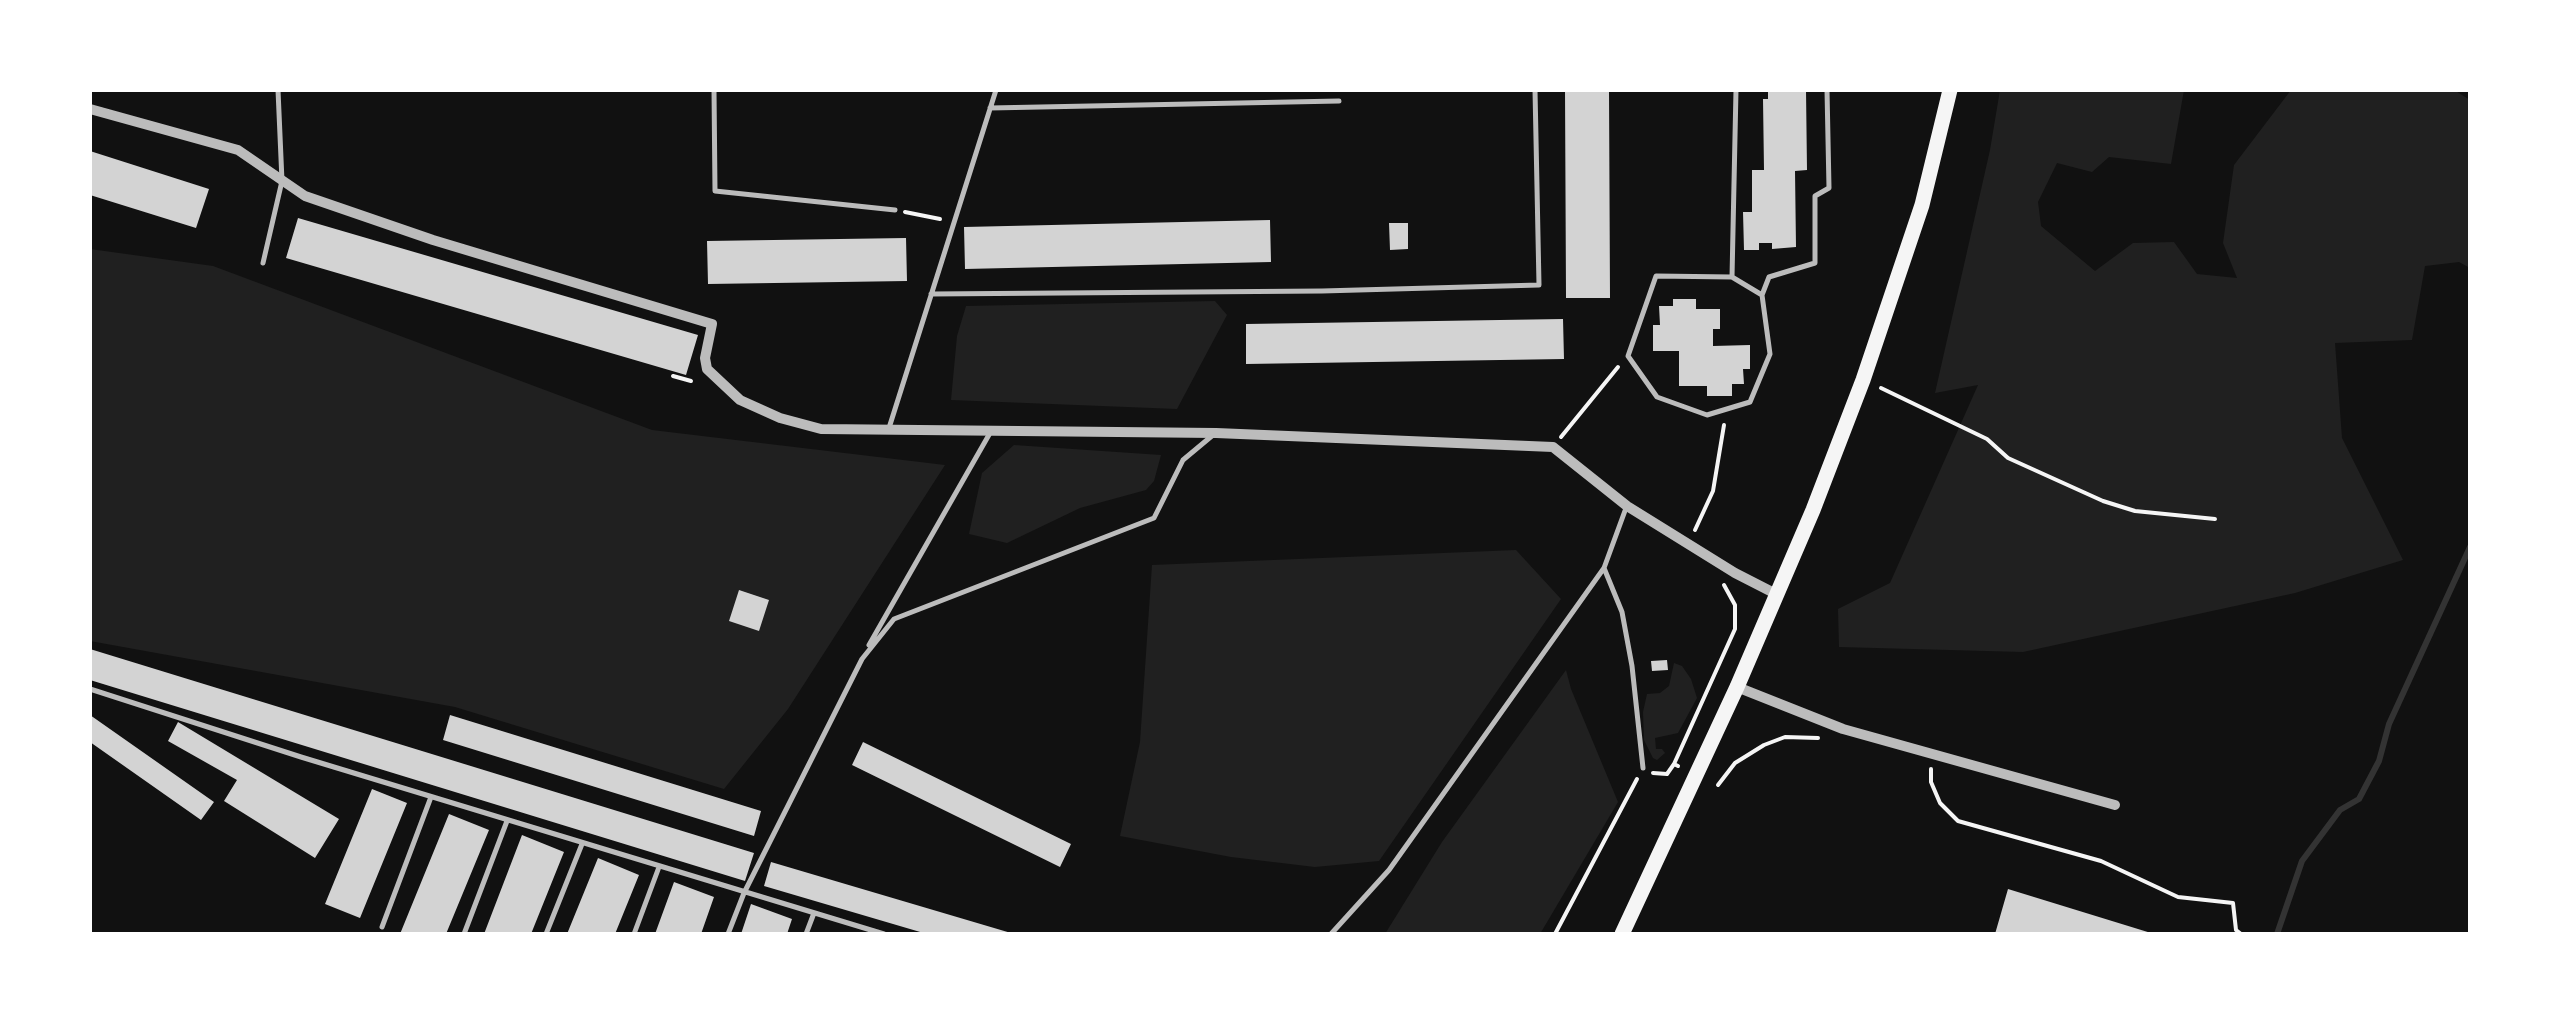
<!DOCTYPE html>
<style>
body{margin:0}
#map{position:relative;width:2560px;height:1024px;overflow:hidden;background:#111;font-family:Arial,sans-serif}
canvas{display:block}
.frame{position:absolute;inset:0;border:92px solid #fff;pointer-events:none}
</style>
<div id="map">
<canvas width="2560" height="1024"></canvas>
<div class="frame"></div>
</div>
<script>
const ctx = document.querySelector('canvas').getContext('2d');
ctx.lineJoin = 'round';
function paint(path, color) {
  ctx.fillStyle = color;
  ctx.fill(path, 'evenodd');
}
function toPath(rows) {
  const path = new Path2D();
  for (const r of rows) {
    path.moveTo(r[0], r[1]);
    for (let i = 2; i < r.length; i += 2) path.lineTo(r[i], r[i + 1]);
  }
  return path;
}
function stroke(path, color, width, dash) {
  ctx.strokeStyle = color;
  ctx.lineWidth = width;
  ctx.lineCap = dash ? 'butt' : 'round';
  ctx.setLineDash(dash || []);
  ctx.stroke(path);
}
const green = toPath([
 [2000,90,2184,90,2171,164,2109,157,2092,172,2057,163,2038,202,2041,226,2095,271,2133,243,2174,242,2197,274,2237,278,2223,243,2234,165,2291,90,2454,90,2470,100,2470,268,2459,262,2425,266,2412,340,2335,343,2342,438,2403,560,2295,593,2023,652,1839,647,1838,609,1890,583,1978,385,1935,393,1990,150],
 [90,249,213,266,652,430,945,465,788,709,724,789,455,707,90,641],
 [1215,301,1227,315,1177,409,951,400,957,336,966,306],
 [1014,445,1161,455,1154,481,1146,490,1080,508,1007,543,969,534,982,473],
 [1516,550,1561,599,1379,861,1315,867,1231,857,1120,836,1140,742,1152,565],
 [1674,663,1682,666,1691,679,1697,698,1678,733,1655,738,1656,749,1662,749,1665,753,1657,760,1653,758,1644,740,1643,712,1647,694,1660,693,1669,686],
 [1566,670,1571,689,1618,802,1540,934,1385,934,1442,842]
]);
const stream = toPath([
 [2277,934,2302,861,2340,810,2359,799,2379,761,2389,724,2470,547]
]);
const building = toPath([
 [1565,90,1609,90,1610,298,1566,298],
 [1768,90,1806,90,1807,170,1795,171,1796,247,1772,249,1772,243,1759,243,1759,250,1744,250,1743,212,1752,212,1752,170,1764,170,1763,99,1768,99],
 [90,151,209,189,196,228,90,195],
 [298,218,698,335,686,375,286,258],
 [1270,220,1271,262,965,269,964,227],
 [1389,223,1408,223,1408,249,1390,250],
 [906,238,907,281,708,284,707,241],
 [1673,299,1696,299,1696,309,1720,309,1720,329,1713,329,1713,346,1750,345,1750,369,1743,369,1744,384,1732,384,1732,396,1707,396,1707,386,1679,386,1679,351,1653,351,1653,325,1660,325,1659,306,1673,306],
 [1563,319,1564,359,1246,364,1246,324],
 [739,590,769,600,759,631,729,621],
 [90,649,754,853,745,881,90,680],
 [1667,660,1668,670,1652,671,1651,661],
 [90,715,214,802,201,820,90,742],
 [450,715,761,811,754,836,443,740],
 [178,722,339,819,315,858,224,801,237,780,168,741],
 [863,742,1071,844,1060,867,852,765],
 [372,789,407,803,360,918,325,904],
 [449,814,489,830,446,934,400,934],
 [522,835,564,852,531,934,484,934],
 [598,858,639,875,615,934,567,934],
 [771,862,1011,933,1011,934,927,934,764,886],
 [674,882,714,897,701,934,655,934],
 [2008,889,2151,933,2151,934,1995,934],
 [751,904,792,919,787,934,741,934]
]);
const path = toPath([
 [905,212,940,219],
 [673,376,691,381],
 [1881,388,1987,439,2008,458,2103,501,2135,511,2215,519],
 [1561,437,1618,367],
 [1695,530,1713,491,1724,425],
 [1674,764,1735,629,1735,605,1724,585],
 [1931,769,1931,782,1940,803,1958,821,2101,861,2178,897,2233,903,2236,930,2241,934],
 [1653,773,1667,774,1674,764,1678,766],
 [1718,785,1735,763,1764,745,1785,737,1818,738],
 [1555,934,1637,779]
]);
const service = toPath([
 [714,90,715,191,895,210],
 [1736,90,1732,277,1656,276,1628,356,1657,397,1707,415,1750,402,1770,354,1762,295,1769,277,1815,263,1815,196,1829,188,1827,90],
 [990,108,1339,101],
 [263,263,282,181,278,90],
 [1732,277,1762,295],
 [931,294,1322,291,1539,285,1535,90],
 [889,428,996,90],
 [1604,568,1622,612,1632,666,1643,768],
 [869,645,990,433],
 [90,689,301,757,884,934],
 [382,927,431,797],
 [464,934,507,821],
 [546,934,582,844],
 [634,934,659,867],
 [728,934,744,893,862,659,894,619,1154,518,1183,460,1213,435],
 [806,934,814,913],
 [1331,934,1389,870,1604,568,1626,508]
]);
const minor = toPath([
 [90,109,238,150,305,196,433,240,712,324,705,358,707,369,740,400,780,418,821,429,1216,433,1553,447,1627,506,1735,573,1778,595],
 [1737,687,1843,729,2115,805]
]);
const trunk = toPath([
 [1622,934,1737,687,1813,510,1863,380,1922,205,1950,90]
]);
paint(green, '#202020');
stroke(stream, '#333', 6);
paint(building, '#d3d3d3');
stroke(path, '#f5f5f5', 4);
stroke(service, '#bcbcbc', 5);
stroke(minor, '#bcbcbc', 10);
stroke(trunk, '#f5f5f5', 15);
</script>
